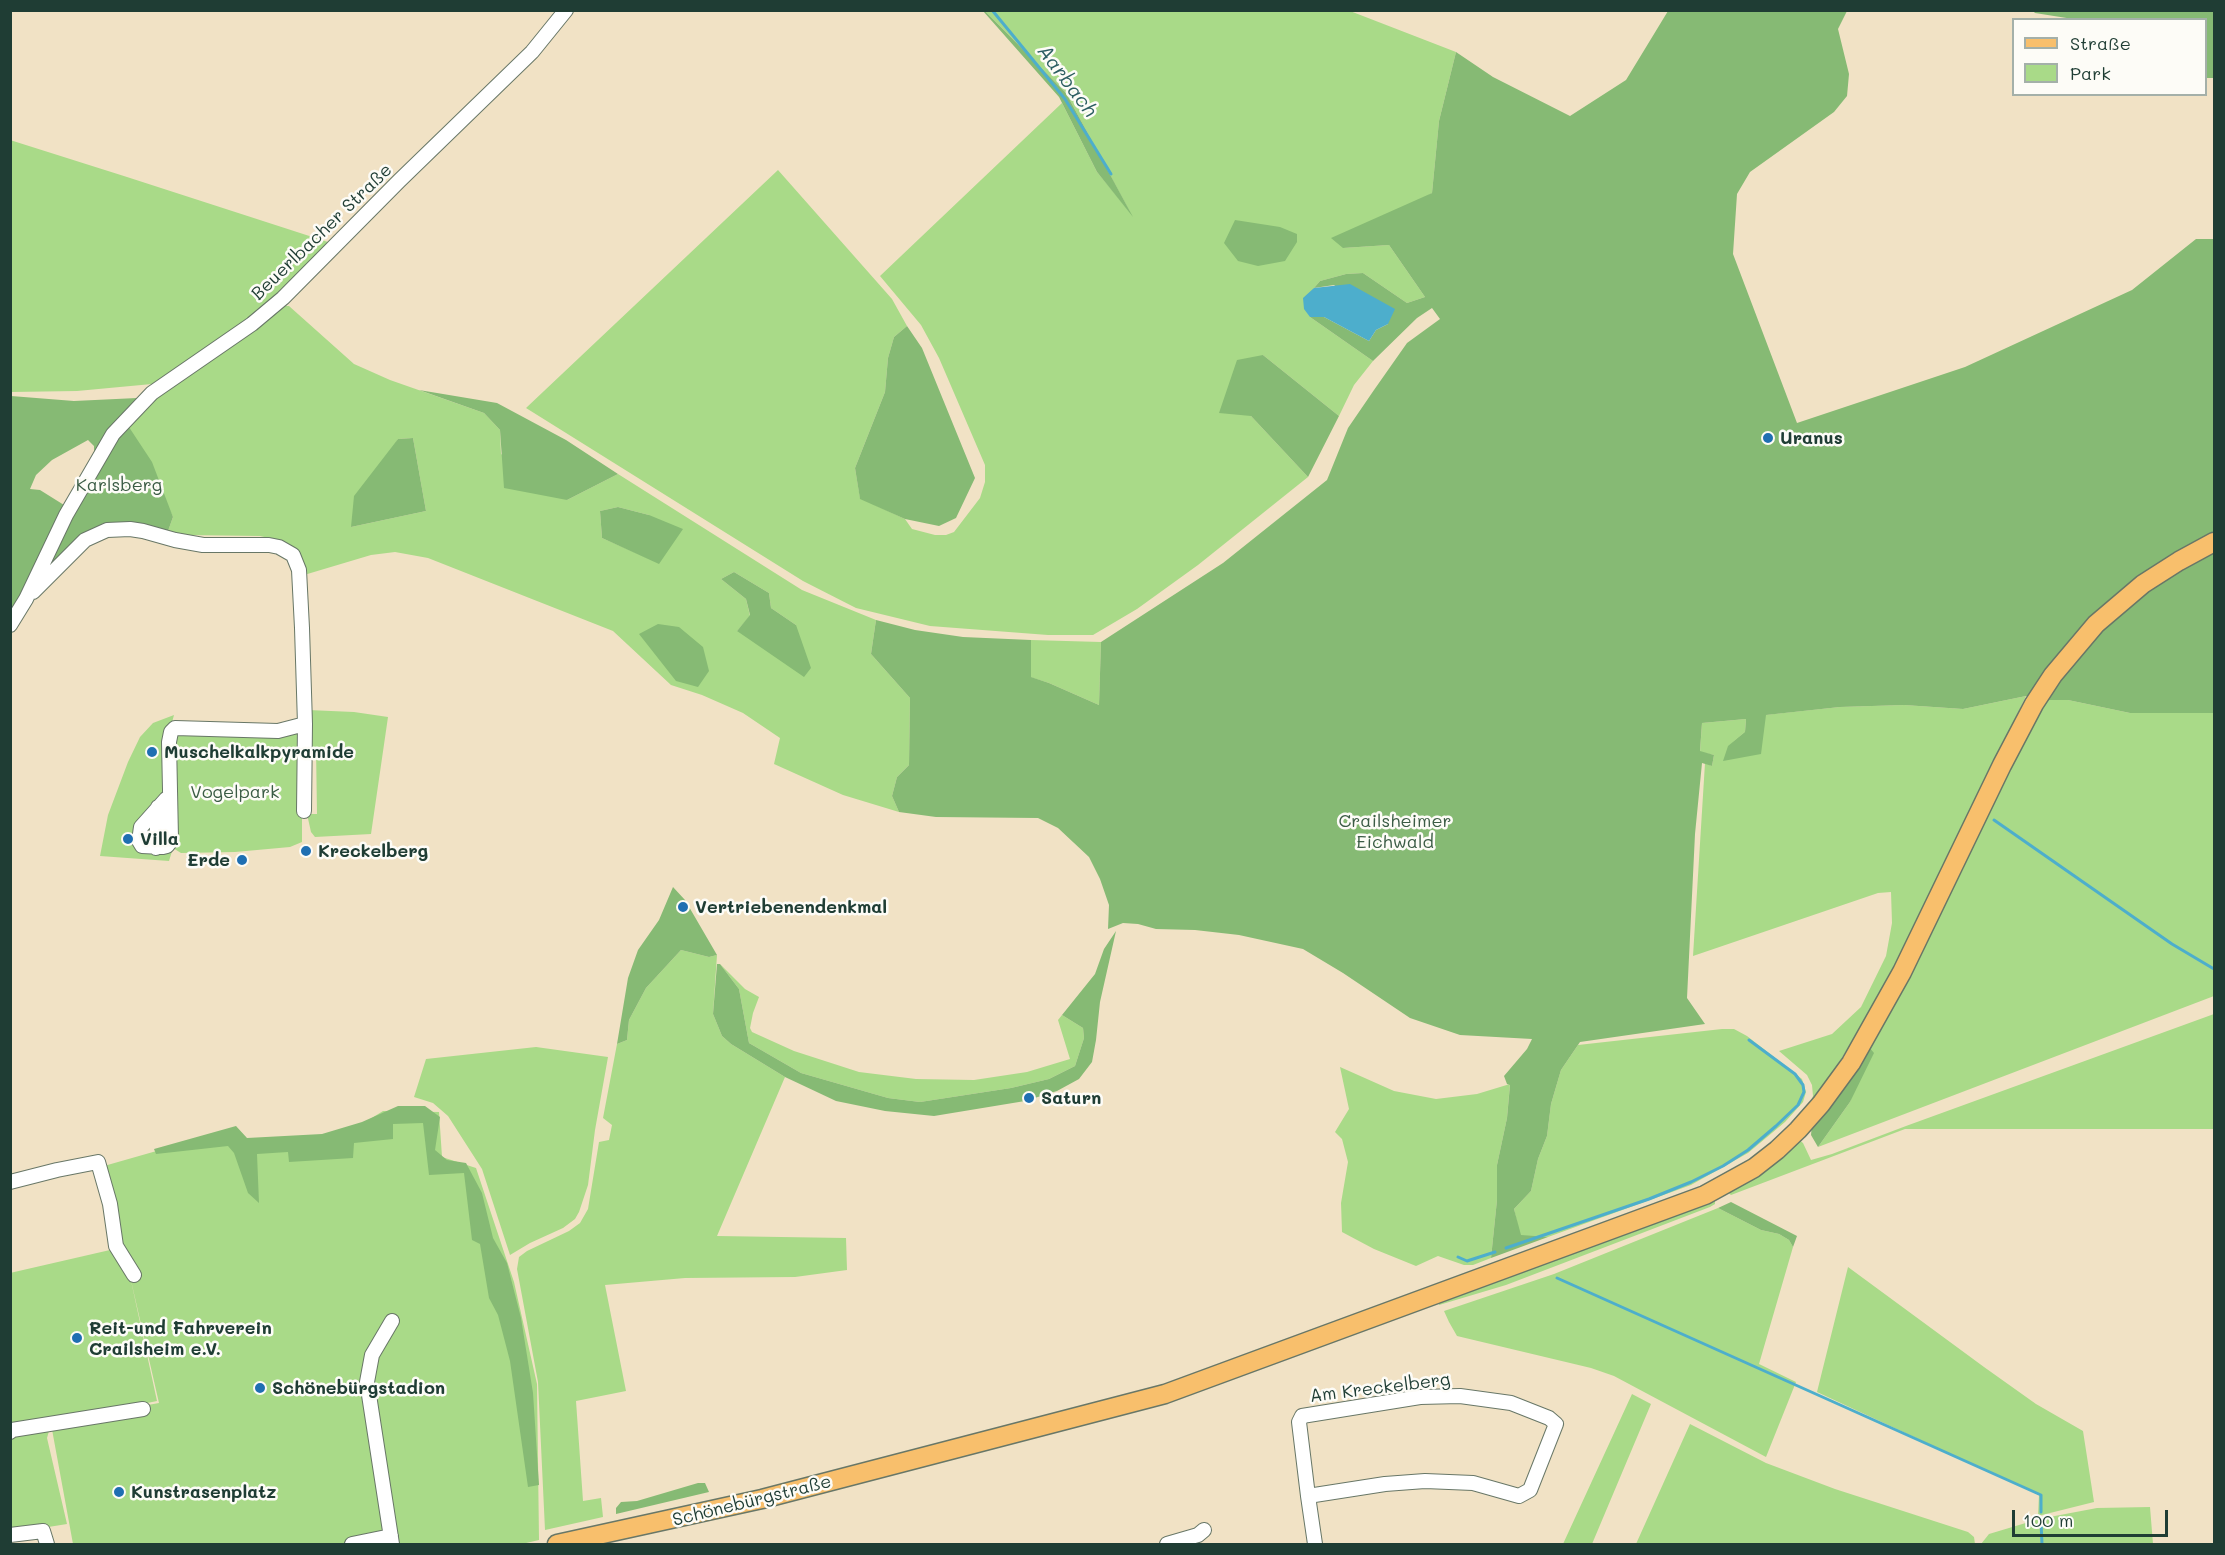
<!DOCTYPE html>
<meta charset="utf-8">
<style>
body{margin:0}
#map{position:relative;width:2225px;height:1555px;overflow:hidden;background:#f1e2c5;font-family:Mali,sans-serif}
canvas{display:block}
.frame{position:absolute;inset:0;border:12px solid #1f3d34;pointer-events:none}
.legend{position:absolute;left:2012px;top:18px;width:195px;height:78px;box-sizing:border-box;background:#fdfcf7;border:2px solid #a4b0a9;margin:0;padding:8px 10px;list-style:none;font-size:18px;color:#1f3d34}
.legend li{display:flex;align-items:center;gap:12px;height:30px}
.legend b{width:30px;border:2px solid #a4b0a9}
.scale{position:absolute;left:2012px;top:1510px;width:156px;height:27px;box-sizing:border-box;border:3px solid #1f3d34;border-top:0;padding-left:8px;font-size:18px;line-height:21px;white-space:nowrap;color:#1f3d34;-webkit-text-stroke:4px #fdfcf7;paint-order:stroke}
</style>
<div id="map">
<canvas width="2225" height="1555"></canvas>
<div class="frame"></div>
<ul class="legend">
<li><b style="height:8px;background:#f8bf6c"></b>Straße</li>
<li><b style="height:16px;background:#a9da88"></b>Park</li>
</ul>
<div class="scale">100 m</div>
</div>
<script>
const ctx = document.querySelector('canvas').getContext('2d');
ctx.lineJoin = 'round';
function paint(path, color) {
  ctx.fillStyle = color;
  ctx.fill(path, 'evenodd');
}
function toPath(rows) {
  const path = new Path2D();
  for (const r of rows) {
    path.moveTo(r[0], r[1]);
    for (let i = 2; i < r.length; i += 2) path.lineTo(r[i], r[i + 1]);
  }
  return path;
}
function stroke(path, color, width, dash) {
  ctx.strokeStyle = color;
  ctx.lineWidth = width;
  ctx.lineCap = dash ? 'butt' : 'round';
  ctx.setLineDash(dash || []);
  ctx.stroke(path);
}
function drawText(font, color, halo, rows, align = 'center') {
  ctx.font = font + ' Mali,sans-serif';
  ctx.lineWidth = 5;
  ctx.setLineDash([]);
  ctx.textBaseline = 'middle';
  ctx.strokeStyle = halo;
  ctx.fillStyle = color;
  for (const [text, x, y, turn = 0] of rows) {
    ctx.save();
    ctx.translate(x, y);
    ctx.rotate((+turn || 0) * Math.PI / 180);
    ctx.textAlign = isNaN(turn) ? turn : align;
    if (halo) ctx.strokeText(text, 0, 0);
    ctx.fillText(text, 0, 0);
    ctx.restore();
  }
}
const green = toPath([
 [985,11,1350,11,1456,52,1439,121,1432,193,1343,248,1389,245,1425,297,1407,303,1363,273,1346,274,1320,281,1314,288,1310,317,1373,361,1354,385,1339,416,1263,355,1251,416,1308,477,1198,565,1137,609,1093,635,1048,635,930,626,856,608,803,581,526,408,778,170,892,299,907,326,894,337,888,358,885,392,855,468,860,498,905,519,912,529,935,535,946,535,954,532,980,498,985,482,985,465,939,358,921,325,880,276,1062,103,1097,172,1130,212,1066,93],
 [10,140,127,177,331,243,281,289,269,306,152,384,77,391,11,392],
 [281,306,289,306,354,364,390,380,484,413,500,430,501,454,567,500,618,474,802,590,876,620,871,654,910,698,909,765,897,777,892,796,899,812,843,795,774,764,780,738,743,713,702,695,671,685,613,631,428,558,395,552,371,555,304,575,301,557,286,542,260,536,187,535,168,531,173,517,127,424,149,400],
 [413,438,426,511,351,527,398,439],
 [618,507,649,515,659,563,602,538,600,511],
 [734,572,769,593,771,608,796,625,737,631,750,616,746,599,721,579],
 [1031,640,1101,642,1099,705,1049,683,1030,677],
 [2026,696,1948,856,1914,931,1870,1012,1832,1074,1807,1110,1813,1096,1812,1085,1807,1075,1779,1051,1832,1034,1861,1007,1886,956,1892,923,1891,892,1878,893,1693,956,1705,763,1712,766,1714,755,1700,752,1702,723,1746,719,1745,732,1728,746,1765,715,1840,707,1904,705,1963,709],
 [2043,700,2068,700,2130,713,2214,713,2214,996,1818,1147,1850,1102,1868,1046,1963,869,1973,840],
 [308,710,354,712,388,717,371,834,315,837,311,832,307,814,317,814,316,748,308,748],
 [174,715,171,726,176,732,302,727,302,842,290,847,235,852,181,853,173,848,169,861,100,856,108,815,128,762,140,737,153,723],
 [681,950,709,957,717,955,713,1014,722,1036,731,1044,785,1077,717,1236,846,1238,847,1270,795,1277,685,1278,605,1285,626,1391,576,1401,583,1501,601,1498,603,1517,545,1530,538,1382,517,1269,519,1257,527,1251,569,1231,580,1223,588,1209,599,1142,609,1140,612,1125,603,1118,617,1044,627,1040,629,1020,646,988],
 [720,964,745,989,759,997,753,1013,750,1028,752,1032,794,1051,859,1072,916,1079,974,1080,1027,1072,1070,1059,1058,1020,1062,1015,1083,1028,1084,1038,1075,1066,1049,1079,1011,1088,920,1102,888,1098,801,1073,749,1043,739,989],
 [2214,1014,2214,1129,1905,1129,1731,1195,1726,1191,1798,1139,1803,1143,1811,1160,1832,1154,1906,1126],
 [1722,1029,1734,1029,1747,1036,1802,1079,1806,1092,1803,1102,1785,1122,1748,1153,1691,1185,1548,1237,1520,1236,1514,1209,1531,1191,1538,1159,1547,1136,1551,1104,1561,1070,1578,1045],
 [536,1047,608,1057,595,1130,588,1185,579,1212,575,1219,563,1228,530,1243,510,1255,482,1169,448,1116,433,1103,414,1097,426,1059],
 [1340,1067,1394,1091,1436,1099,1477,1094,1510,1084,1507,1118,1497,1165,1497,1200,1491,1258,1473,1265,1464,1265,1438,1256,1416,1266,1374,1249,1342,1232,1341,1203,1348,1162,1342,1139,1335,1132,1349,1109],
 [383,1111,439,1112,442,1157,476,1168,514,1282,537,1384,539,1540,522,1544,73,1544,51,1424,47,1438,67,1524,11,1533,10,1273,110,1250,126,1269,104,1166,216,1134,240,1142,338,1139],
 [130,1276,159,1403,59,1421,157,1401],
 [1715,1198,1715,1204,1710,1207,1506,1285,1439,1305,1439,1301],
 [1718,1208,1761,1230,1779,1234,1789,1240,1793,1247,1759,1364,1796,1382,1766,1457,1614,1376,1591,1368,1457,1336,1449,1322,1444,1311,1554,1274],
 [1848,1267,1984,1367,2036,1404,2083,1431,2094,1502,2038,1516,2039,1495,1817,1392],
 [1632,1394,1651,1404,1592,1544,1563,1544],
 [1690,1424,1766,1463,1835,1489,1968,1532,1974,1537,1975,1544,1636,1544],
 [2150,1507,2153,1544,1981,1544,1989,1534,2039,1519,2097,1508]
]);
const forest = toPath([
 [983,11,985,11,1066,93,1133,217,1097,172,1059,97],
 [1668,11,1847,11,1838,29,1849,74,1847,96,1834,112,1750,172,1737,194,1733,254,1797,423,1965,367,2132,290,2196,239,2214,239,2214,713,2130,713,2068,700,2043,700,2026,696,1963,709,1904,705,1840,707,1766,715,1761,754,1723,761,1728,746,1745,732,1746,719,1702,723,1700,751,1714,755,1712,766,1702,763,1695,834,1687,998,1705,1024,1580,1042,1561,1070,1551,1104,1547,1136,1538,1159,1531,1191,1514,1209,1521,1235,1548,1237,1491,1258,1497,1200,1497,1165,1507,1118,1510,1085,1507,1084,1504,1076,1527,1049,1532,1039,1460,1035,1410,1018,1343,973,1303,949,1239,935,1195,930,1156,929,1138,924,1123,923,1108,929,1109,905,1100,879,1089,857,1058,828,1038,818,936,817,899,812,892,796,897,777,909,765,910,698,871,654,876,620,915,630,963,637,1031,640,1031,677,1049,683,1099,705,1101,642,1223,563,1327,480,1348,428,1374,390,1407,343,1440,319,1432,308,1417,318,1373,361,1310,317,1324,317,1369,341,1376,330,1388,324,1334,285,1314,288,1320,281,1346,274,1363,273,1407,303,1425,297,1389,245,1343,248,1331,238,1432,193,1439,121,1456,52,1493,77,1570,116,1626,80],
 [2033,11,2214,11,2214,78,2206,78,2206,20,2073,19,2035,13],
 [1235,220,1280,227,1297,234,1297,242,1285,261,1258,266,1238,261,1224,243],
 [907,326,922,348,975,478,956,518,939,526,905,519,860,499,855,468,885,392,888,358,894,337],
 [1263,355,1339,416,1308,477,1251,416,1219,413,1237,360],
 [419,390,497,403,566,440,618,474,567,500,504,488,500,430,484,413],
 [11,396,74,401,137,398,121,415,152,462,173,517,168,531,129,523,104,523,76,539,46,575,11,625],
 [88,440,94,446,94,452,64,505,40,490,30,489,36,475,52,460],
 [413,438,426,511,351,527,354,496,398,439],
 [618,507,649,515,683,529,659,564,602,538,600,511],
 [734,572,769,593,771,608,796,625,811,668,804,677,737,631,750,615,746,599,721,579],
 [658,624,679,627,703,647,709,671,698,687,676,681,639,634],
 [673,887,685,900,717,955,709,957,681,950,646,988,629,1020,627,1040,617,1044,628,978,638,950,659,920],
 [1116,931,1100,1002,1096,1040,1092,1062,1079,1079,1057,1091,1025,1101,934,1116,885,1111,836,1101,785,1077,731,1044,722,1036,713,1014,717,964,720,964,739,989,749,1043,801,1073,888,1098,920,1102,1011,1088,1049,1079,1075,1066,1084,1038,1083,1028,1062,1015,1095,974,1104,949],
 [1868,1046,1874,1053,1850,1102,1818,1147,1811,1135,1812,1124],
 [398,1106,425,1106,440,1117,435,1150,447,1160,466,1163,482,1193,493,1238,507,1263,521,1318,533,1393,539,1485,528,1487,510,1361,498,1315,489,1298,480,1244,472,1240,464,1173,429,1175,423,1123,393,1124,393,1139,354,1143,353,1158,289,1162,288,1152,257,1154,259,1203,248,1193,234,1153,228,1146,156,1154,154,1149,236,1126,247,1138,322,1134,362,1122],
 [1731,1202,1797,1236,1793,1247,1789,1240,1779,1234,1761,1230,1718,1208],
 [698,1483,705,1483,709,1492,616,1514,616,1508,621,1502,637,1501]
]);
const water = toPath([
 [1350,284,1395,309,1388,324,1376,330,1369,341,1324,317,1310,317,1304,309,1303,298,1314,288]
]);
const stream = toPath([
 [992,10,1065,99,1111,174],
 [1994,820,2172,944,2214,969],
 [1506,1248,1649,1199,1691,1182,1723,1166,1748,1150,1776,1126,1798,1105,1804,1092,1803,1085,1795,1074,1749,1040],
 [1458,1257,1467,1261,1495,1252],
 [1557,1278,2041,1495,2041,1512],
 [2041,1522,2042,1544]
]);
const minor = toPath([
 [33,592,85,540,107,530,130,529,143,531,175,540,203,545,269,545,279,547,293,555,299,570,302,628,305,724,304,811],
 [10,625,26,599,66,515,113,434,152,393,252,324,283,298,399,181,532,52,566,10],
 [170,797,166,799,141,827,139,841,142,846,163,847,167,846,171,841,171,838,169,742,171,732,175,728,278,731,305,724],
 [156,848,158,807],
 [10,1182,57,1170,98,1162,110,1204,116,1246,134,1275],
 [10,1432,12,1430,143,1409],
 [1308,1496,1385,1484,1425,1481,1473,1483,1519,1496,1530,1490,1556,1424,1549,1418,1511,1403,1460,1396,1420,1397,1302,1416,1299,1422,1308,1496,1315,1544],
 [10,1535,43,1531,47,1544],
 [352,1544,391,1536],
 [392,1544,367,1382,372,1355,392,1321],
 [1167,1544,1198,1535,1204,1530]
]);
const major = toPath([
 [557,1544,762,1499,1165,1394,1705,1195,1754,1168,1777,1150,1798,1130,1821,1104,1851,1063,1902,972,2002,765,2034,704,2053,675,2096,624,2143,584,2179,561,2214,542]
]);
const markers = [
 [1768,438,6,"#1f6fb2"],
 [152,752,6,"#1f6fb2"],
 [128,839,6,"#1f6fb2"],
 [306,851,6,"#1f6fb2"],
 [242,860,6,"#1f6fb2"],
 [683,907,6,"#1f6fb2"],
 [1029,1098,6,"#1f6fb2"],
 [77,1338,6,"#1f6fb2"],
 [260,1388,6,"#1f6fb2"],
 [119,1492,6,"#1f6fb2"]
];
const streetNames = [
 ["Beuerlbacher Straße",322,232,-44],
 ["Am Kreckelberg",1380,1388,-7],
 ["Schönebürgstraße",752,1501,-14]
];
const poiNames = [
 ["Uranus",1780,438],
 ["Muschelkalkpyramide",164,752],
 ["Villa",140,839],
 ["Kreckelberg",318,851],
 ["Erde",230,860,"right"],
 ["Vertriebenendenkmal",695,907],
 ["Saturn",1041,1098],
 ["Reit-und Fahrverein",89,1328],
 ["Crailsheim e.V.",89,1349],
 ["Schönebürgstadion",272,1388],
 ["Kunstrasenplatz",131,1492]
];
const parkNames = [
 ["Karlsberg",119,485],
 ["Vogelpark",235,792],
 ["Crailsheimer",1395,821],
 ["Eichwald",1395,842]
];
const waterNames = [
 ["Aarbach",1067,81,53]
];
paint(green, '#a9da88');
paint(forest, '#86ba74');
paint(water, '#4daecc');
stroke(stream, '#4daecc', 3);
stroke(minor, '#687767', 16);
stroke(major, '#687767', 21);
stroke(minor, '#fff', 14);
stroke(major, '#f8bf6c', 18);
for (const [x, y, r, color] of markers) {
  const dot = new Path2D();
  dot.arc(x, y, r, 0, 2 * Math.PI);
  ctx.fillStyle = color;
  ctx.fill(dot);
  stroke(dot, '#fdfcf7', 2);
}
drawText('18px', '#1f3d34', '#fdfcf7', streetNames);
drawText('bold 18px', '#1f3d34', '#fdfcf7', poiNames, 'left');
drawText('18px', '#3b5c45', '#fdfcf7', parkNames);
drawText('italic 20px', '#2d5f62', '#fdfcf7', waterNames);
</script>
